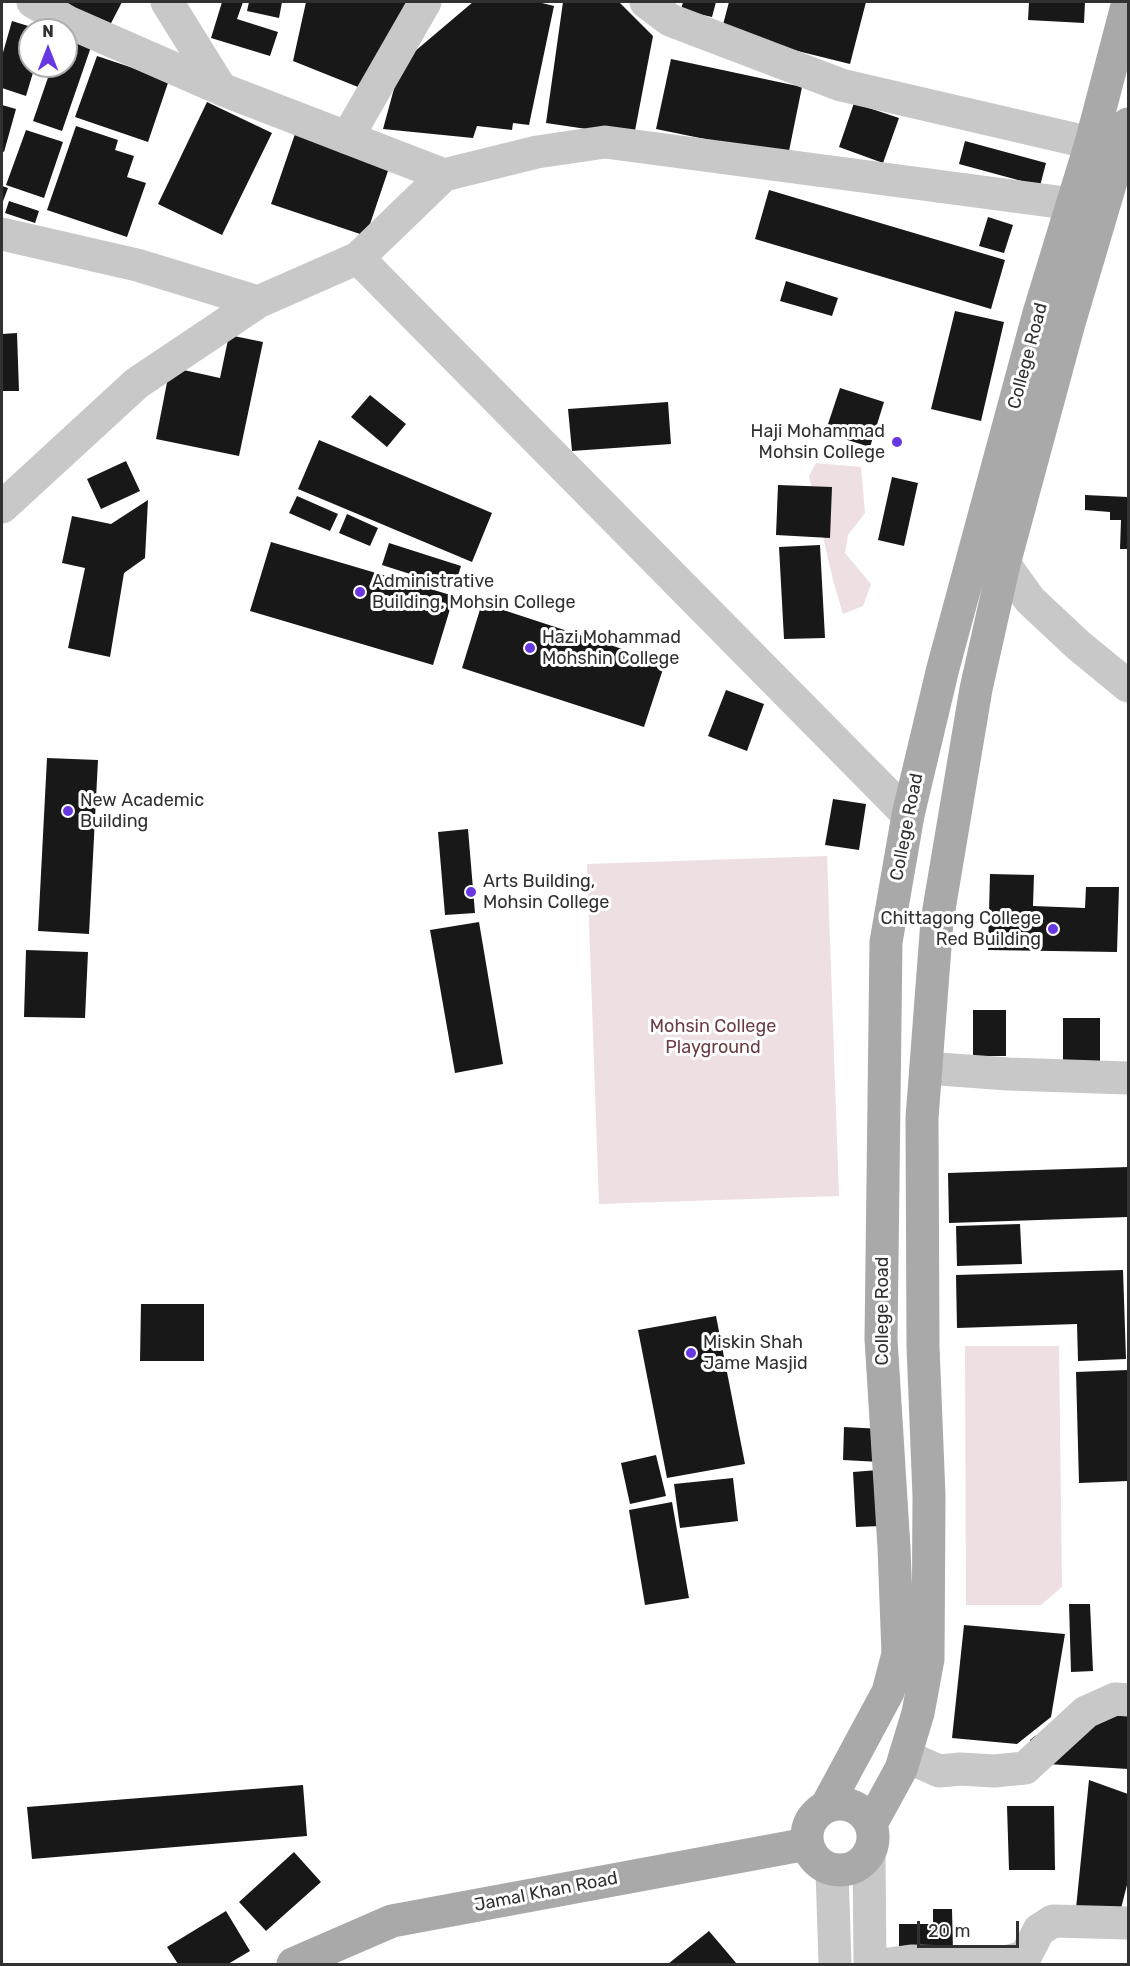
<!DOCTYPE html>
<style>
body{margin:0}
#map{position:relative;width:1130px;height:1966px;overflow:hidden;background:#fff;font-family:Rubik,sans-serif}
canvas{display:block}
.frame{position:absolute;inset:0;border:3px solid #313131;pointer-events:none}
.north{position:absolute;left:18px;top:18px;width:60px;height:60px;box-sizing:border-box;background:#fff;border:2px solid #adadad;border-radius:50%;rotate:0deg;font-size:16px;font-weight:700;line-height:24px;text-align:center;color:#313131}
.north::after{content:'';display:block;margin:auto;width:21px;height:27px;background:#6738e2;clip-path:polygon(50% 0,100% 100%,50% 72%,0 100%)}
.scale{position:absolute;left:917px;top:1921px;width:102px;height:27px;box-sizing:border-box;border:3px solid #313131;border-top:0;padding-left:8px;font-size:18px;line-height:21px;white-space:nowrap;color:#313131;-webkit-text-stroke:4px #fff;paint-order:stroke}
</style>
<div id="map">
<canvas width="1130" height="1966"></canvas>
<div class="frame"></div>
<div class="north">N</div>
<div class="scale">20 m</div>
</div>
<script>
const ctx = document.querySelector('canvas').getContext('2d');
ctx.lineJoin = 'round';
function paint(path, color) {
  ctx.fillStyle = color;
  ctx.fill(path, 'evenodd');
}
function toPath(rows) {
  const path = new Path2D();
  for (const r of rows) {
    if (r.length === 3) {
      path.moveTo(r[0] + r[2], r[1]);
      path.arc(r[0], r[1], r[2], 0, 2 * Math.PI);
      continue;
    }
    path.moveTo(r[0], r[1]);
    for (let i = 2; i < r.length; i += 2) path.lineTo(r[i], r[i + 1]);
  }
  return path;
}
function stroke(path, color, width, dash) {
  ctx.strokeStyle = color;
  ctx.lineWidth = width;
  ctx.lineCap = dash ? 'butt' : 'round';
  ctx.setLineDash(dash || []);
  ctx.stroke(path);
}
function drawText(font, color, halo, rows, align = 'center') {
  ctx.font = font + ' Rubik,sans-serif';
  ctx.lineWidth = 6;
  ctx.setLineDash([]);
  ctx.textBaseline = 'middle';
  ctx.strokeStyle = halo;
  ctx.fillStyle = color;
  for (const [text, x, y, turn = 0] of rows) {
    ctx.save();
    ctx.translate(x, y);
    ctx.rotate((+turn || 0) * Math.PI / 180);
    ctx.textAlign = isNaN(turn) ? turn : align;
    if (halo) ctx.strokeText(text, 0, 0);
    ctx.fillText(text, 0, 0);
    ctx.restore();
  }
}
const green = toPath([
 [816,463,861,467,865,513,848,535,845,553,871,584,863,606,843,614,833,580,809,476],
 [827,856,839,1196,599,1204,587,864],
 [965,1346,1059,1346,1062,1587,1041,1605,966,1605]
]);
const building = toPath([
 [51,2,122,2,108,29],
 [222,2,243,2,237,19,278,32,270,56,211,38],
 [249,2,282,2,279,18,247,11],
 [306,2,410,2,358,87,293,61],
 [473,2,538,2,554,6,529,125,513,123,512,130,477,126,473,138,383,129,401,63],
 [563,2,619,2,653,36,634,136,546,123],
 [683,2,716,2,712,17,681,10],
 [729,2,866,2,850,64,721,32],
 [1029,2,1085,2,1084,23,1028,20],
 [12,21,38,29,30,30,30,66,35,66,26,96,2,88,2,56],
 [66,39,91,47,62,131,33,121,52,66,66,66],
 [97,56,169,80,148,142,75,117],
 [671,59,802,87,788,156,656,129],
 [207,102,272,133,222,235,158,204],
 [854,103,899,118,883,163,839,147],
 [2,105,16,109,4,152,2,151],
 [76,126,118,140,115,150,134,156,127,177,146,183,127,237,47,210],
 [26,130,63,142,44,198,6,185],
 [295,134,390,165,366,236,271,204],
 [965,141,1046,163,1040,186,959,164],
 [2,186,8,188,2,204],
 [769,190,1005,260,991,309,755,239],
 [9,201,39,211,35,223,5,213],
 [988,217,1013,225,1004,253,979,246],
 [786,281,838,298,832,316,780,301],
 [955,311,1004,322,981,421,931,409],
 [17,333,19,391,2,391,2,334],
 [229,335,263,342,239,456,156,439,170,367,220,378],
 [840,388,884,402,870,447,825,433],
 [370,395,406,424,387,447,351,417],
 [668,402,671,444,572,451,568,409],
 [319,440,492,513,472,562,298,489],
 [126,461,140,491,101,509,87,479],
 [892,477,918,483,904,546,878,540],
 [778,485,832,487,830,538,776,535],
 [1085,495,1128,497,1128,549,1120,549,1121,520,1110,520,1110,512,1085,510],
 [297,496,338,514,330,531,289,513],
 [148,500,145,558,124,573,110,657,68,648,85,568,62,563,72,516,111,524],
 [347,514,378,528,370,546,339,533],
 [271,542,454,596,433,665,250,611],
 [389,543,461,566,454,588,382,565],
 [820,545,825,638,784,639,779,547],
 [482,603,665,663,644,727,462,668],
 [726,690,764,704,747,751,708,736],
 [47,758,98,760,89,934,38,931],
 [833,799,866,804,859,850,825,845],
 [468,829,475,913,445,915,438,832],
 [990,874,1034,875,1033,906,1085,908,1086,887,1119,887,1117,952,988,950],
 [479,922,503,1064,455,1073,430,930],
 [26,950,88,952,85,1018,24,1017],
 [973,1010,1006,1010,1006,1056,973,1056],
 [1063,1018,1100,1018,1100,1062,1063,1062],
 [1128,1167,1128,1217,949,1223,948,1173],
 [1020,1224,1022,1264,957,1266,956,1226],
 [1123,1270,1126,1359,1078,1361,1077,1324,957,1328,956,1275],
 [141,1304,204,1304,204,1361,140,1361],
 [716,1316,745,1464,667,1478,638,1330],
 [1128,1370,1128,1481,1079,1483,1076,1372],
 [844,1427,882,1429,880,1462,843,1460],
 [656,1455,666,1496,630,1504,621,1463],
 [878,1470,881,1526,856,1527,853,1472],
 [733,1478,738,1521,680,1528,674,1484],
 [672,1502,689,1598,645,1605,629,1510],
 [1069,1604,1090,1604,1093,1671,1071,1672],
 [964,1625,1065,1634,1051,1717,1017,1744,952,1738],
 [1128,1694,1128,1769,1031,1763,1030,1740,1035,1736,1070,1723],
 [1089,1780,1128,1794,1128,1881,1115,1932,1074,1928],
 [303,1785,307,1836,32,1859,27,1807],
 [1007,1806,1054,1806,1055,1870,1009,1870],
 [294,1852,321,1882,266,1931,239,1902],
 [933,1909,952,1909,953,1951,899,1952,899,1924,933,1924],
 [226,1911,250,1951,228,1964,178,1964,167,1947],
 [709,1931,737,1964,668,1964]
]);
const minor = toPath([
 [33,2,68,22,221,89,444,175],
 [167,2,221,89],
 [646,2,670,20,841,85,1091,143],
 [347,138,425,2],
 [2,234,137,265,258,302],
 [358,258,908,815],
 [2,507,137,383,258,302,358,258,444,175,537,152,605,142,1073,204],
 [1004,564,1030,600,1078,645,1128,686],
 [926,1068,1008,1074,1128,1078],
 [905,1756,939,1771,960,1769,994,1771,1025,1768,1086,1712,1115,1699,1128,1700],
 [869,1855,870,1964],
 [832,1870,835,1964],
 [889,1964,911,1961,1001,1963,1025,1957,1039,1930,1053,1921,1128,1923]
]);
const major = toPath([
 [840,1837,33],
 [826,1807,888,1692,898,1654,894,1548,881,1339,886,942,908,815,943,668,1039,313,1091,143,1128,2],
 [871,1824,901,1769,918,1713,928,1659,929,1496,923,1346,922,1118,937,921,976,689,1004,564,1069,323,1128,124],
 [293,1964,392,1921,807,1844]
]);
const markers = [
 [897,442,6,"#6738e2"],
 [360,592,6,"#6738e2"],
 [530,648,6,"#6738e2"],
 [68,811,6,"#6738e2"],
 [471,892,6,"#6738e2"],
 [1053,929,6,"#6738e2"],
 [691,1353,6,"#6738e2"]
];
const streetNames = [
 ["College Road",1028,356,-75],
 ["College Road",907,827,-79],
 ["College Road",883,1311,-90],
 ["Jamal Khan Road",546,1892,-11]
];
const poiNames = [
 ["Haji Mohammad",885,432,"right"],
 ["Mohsin College",885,453,"right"],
 ["Administrative",372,582],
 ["Building, Mohsin College",372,603],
 ["Hazi Mohammad",542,638],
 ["Mohshin College",542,659],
 ["New Academic",80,801],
 ["Building",80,822],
 ["Arts Building,",483,882],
 ["Mohsin College",483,903],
 ["Chittagong College",1041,919,"right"],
 ["Red Building",1041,940,"right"],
 ["Miskin Shah",703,1343],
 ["Jame Masjid",703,1364]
];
const parkNames = [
 ["Mohsin College",713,1027],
 ["Playground",713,1048]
];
paint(green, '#eddfe2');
paint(building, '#181818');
stroke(minor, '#c8c8c8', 33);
stroke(major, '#a9a9a9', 33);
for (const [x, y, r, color] of markers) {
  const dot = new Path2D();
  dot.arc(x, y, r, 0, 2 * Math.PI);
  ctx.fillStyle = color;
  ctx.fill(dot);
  stroke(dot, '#fff', 2);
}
drawText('18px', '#313131', '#fff', streetNames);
drawText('18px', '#313131', '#fff', poiNames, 'left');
drawText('18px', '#6c3e44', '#fff', parkNames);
</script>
